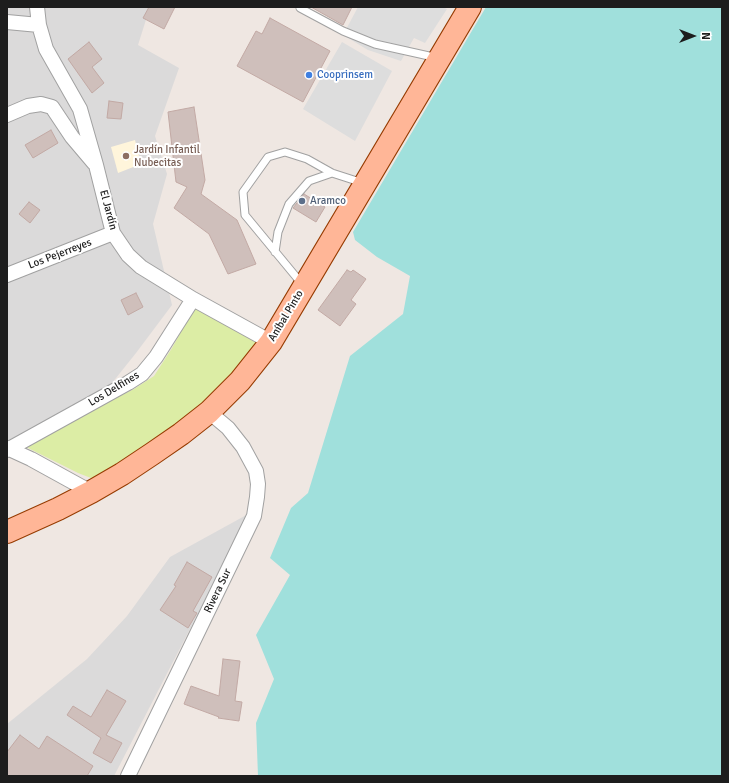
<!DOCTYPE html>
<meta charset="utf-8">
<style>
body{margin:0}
#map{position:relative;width:729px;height:783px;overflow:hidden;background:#efe7e2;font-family:Signika,sans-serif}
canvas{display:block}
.frame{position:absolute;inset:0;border:8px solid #1d1d1d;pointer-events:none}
.north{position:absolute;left:673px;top:16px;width:40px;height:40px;-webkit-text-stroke:3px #fff;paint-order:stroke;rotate:90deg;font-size:11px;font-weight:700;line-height:16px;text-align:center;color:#1d1d1d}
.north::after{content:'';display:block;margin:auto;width:14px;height:18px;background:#1d1d1d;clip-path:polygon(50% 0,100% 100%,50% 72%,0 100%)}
</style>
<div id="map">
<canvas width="729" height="783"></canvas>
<div class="frame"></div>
<div class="north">N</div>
</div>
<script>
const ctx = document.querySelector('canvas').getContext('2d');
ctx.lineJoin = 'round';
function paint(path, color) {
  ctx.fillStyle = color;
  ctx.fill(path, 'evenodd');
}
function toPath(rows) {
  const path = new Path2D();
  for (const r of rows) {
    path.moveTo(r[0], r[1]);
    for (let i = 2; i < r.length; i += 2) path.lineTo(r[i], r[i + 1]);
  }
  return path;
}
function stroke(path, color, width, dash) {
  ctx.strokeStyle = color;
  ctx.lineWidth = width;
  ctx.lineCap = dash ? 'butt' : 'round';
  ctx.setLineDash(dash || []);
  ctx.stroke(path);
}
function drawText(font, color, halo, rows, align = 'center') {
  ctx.font = font + ' Signika,sans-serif';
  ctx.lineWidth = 4;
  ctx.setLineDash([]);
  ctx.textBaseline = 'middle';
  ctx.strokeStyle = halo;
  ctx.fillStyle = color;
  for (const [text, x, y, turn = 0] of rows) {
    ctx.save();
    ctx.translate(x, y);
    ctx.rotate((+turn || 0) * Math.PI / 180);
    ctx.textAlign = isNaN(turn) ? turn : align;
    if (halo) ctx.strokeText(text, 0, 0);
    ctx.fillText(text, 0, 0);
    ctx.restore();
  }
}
const residential = toPath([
 [7,7,150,7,138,45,179,68,155,136,167,174,153,224,172,305,136,353,108,388,7,448],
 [250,513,114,776,7,776,7,724,87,659,127,616,170,557]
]);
const education = toPath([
 [135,140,141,164,118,173,111,147]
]);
const grass = toPath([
 [194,308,259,343,238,371,191,414,102,475,91,478,78,473,22,445,134,389,154,376,172,348]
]);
const parking = toPath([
 [358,7,442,7,447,9,425,43,414,38,401,61,368,50,343,35],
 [342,42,392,71,355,141,303,109]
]);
const water = toPath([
 [486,7,722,7,722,776,258,776,256,723,274,679,256,635,290,575,270,558,291,508,308,493,350,356,403,314,410,276,377,257,355,240,353,232]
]);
const building = toPath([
 [149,7,175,7,164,29,143,18,149,7],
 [311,7,352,7,343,25,311,7],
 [270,18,330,51,303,102,237,66,256,31,262,34,270,18],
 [89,42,102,59,92,67,104,83,92,93,68,59,89,42],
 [109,101,123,103,121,119,107,118,109,101],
 [194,107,205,180,201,194,237,220,256,264,228,274,209,234,174,208,187,187,176,182,168,112,194,107],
 [51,130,58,143,33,158,25,145,51,130],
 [304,194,325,207,316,222,293,208,304,194],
 [29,202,40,210,30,223,19,214,29,202],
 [347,270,351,272,353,270,366,279,351,300,356,304,340,326,318,310,347,270],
 [136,293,143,307,128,315,121,300,136,293],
 [187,562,212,577,193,611,197,613,188,628,160,610,176,586,174,585,187,562],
 [223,659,240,661,235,701,242,702,239,721,218,718,219,717,184,704,191,686,219,696,223,659],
 [107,690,126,701,106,735,122,743,111,763,93,753,101,738,67,715,73,706,91,717,107,690],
 [20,735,39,749,47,736,93,766,87,776,7,776,7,752,20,735]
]);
const lane = toPath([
 [300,8,343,31,375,44,438,58],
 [275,252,278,232,289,204,309,181,332,173],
 [302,284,245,215,243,192,268,157,285,152,307,159,332,173,363,183]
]);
const street = toPath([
 [37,7,39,25,46,49,80,109,96,165,113,233,128,255,141,267,193,299,271,342],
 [7,22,39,25],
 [7,115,28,106,41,104,52,107,72,137,94,163],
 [7,275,113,233],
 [7,448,31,459,91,492],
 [7,450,128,383,142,374,156,357,193,299],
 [128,776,254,516,257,497,258,484,256,471,243,447,228,428,209,412]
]);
const primary = toPath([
 [7,532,58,509,91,492,122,474,152,454,181,434,209,412,240,381,271,342,470,7]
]);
const markers = [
 [309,75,4,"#3f7fe0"],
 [126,156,4,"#8d6e63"],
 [302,201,4,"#5c6f8a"]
];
const shopNames = [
 ["Cooprinsem",317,75]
];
const educationNames = [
 ["Jardín Infantil",134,150],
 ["Nubecitas",134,163]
];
const serviceNames = [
 ["Aramco",310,201]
];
const streetNames = [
 ["El Jardín",108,210,75],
 ["Los Pejerreyes",60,254,-21],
 ["Aníbal Pinto",286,316,-59],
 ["Los Delfines",114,389,-31],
 ["Rivera Sur",218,591,-64]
];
paint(residential, '#dbdada');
paint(education, '#fff5db');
paint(grass, '#dceda5');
paint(parking, '#ddd');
paint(water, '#a0e0dc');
paint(building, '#cfbfbb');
stroke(building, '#c2a9a4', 1);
stroke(lane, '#a1a1a1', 9);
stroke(street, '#a1a1a1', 16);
stroke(primary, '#963b00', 24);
stroke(lane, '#fff', 7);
stroke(street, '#fff', 14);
stroke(primary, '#ffb697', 22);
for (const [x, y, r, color] of markers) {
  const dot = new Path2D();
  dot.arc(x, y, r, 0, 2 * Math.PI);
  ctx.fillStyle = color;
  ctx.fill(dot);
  stroke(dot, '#fff', 1.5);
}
drawText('11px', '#366cbe', '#fff', shopNames, 'left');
drawText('11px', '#785e54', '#fff', educationNames, 'left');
drawText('11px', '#4e5e75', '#fff', serviceNames, 'left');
drawText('11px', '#1d1d1d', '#fff', streetNames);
</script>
